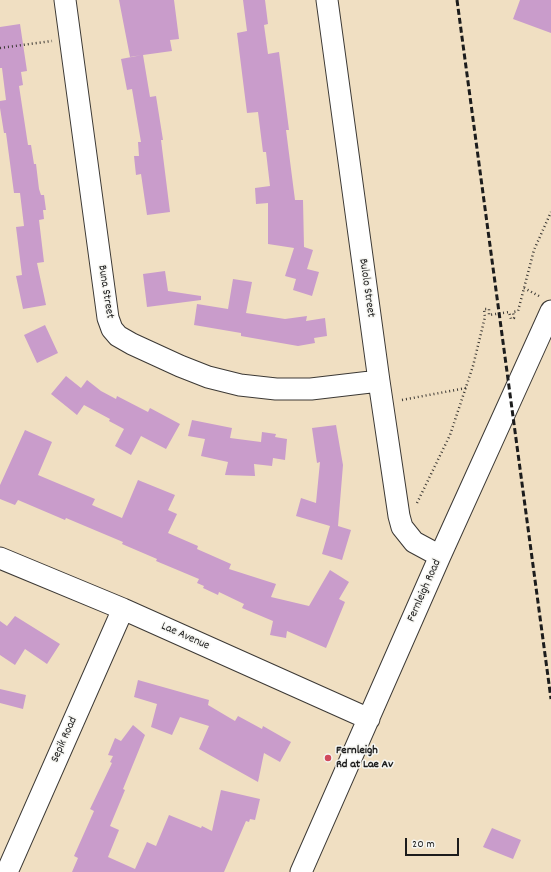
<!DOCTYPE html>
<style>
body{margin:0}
#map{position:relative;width:551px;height:872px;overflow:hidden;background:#f0dfc2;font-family:Dekko,sans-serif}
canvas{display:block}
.scale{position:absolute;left:405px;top:838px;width:54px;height:18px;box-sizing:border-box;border:2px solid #1c1c1c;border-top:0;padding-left:5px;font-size:12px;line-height:14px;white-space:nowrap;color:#1c1c1c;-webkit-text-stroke:3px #f6f6f2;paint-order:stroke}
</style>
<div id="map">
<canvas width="551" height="872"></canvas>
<div class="scale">20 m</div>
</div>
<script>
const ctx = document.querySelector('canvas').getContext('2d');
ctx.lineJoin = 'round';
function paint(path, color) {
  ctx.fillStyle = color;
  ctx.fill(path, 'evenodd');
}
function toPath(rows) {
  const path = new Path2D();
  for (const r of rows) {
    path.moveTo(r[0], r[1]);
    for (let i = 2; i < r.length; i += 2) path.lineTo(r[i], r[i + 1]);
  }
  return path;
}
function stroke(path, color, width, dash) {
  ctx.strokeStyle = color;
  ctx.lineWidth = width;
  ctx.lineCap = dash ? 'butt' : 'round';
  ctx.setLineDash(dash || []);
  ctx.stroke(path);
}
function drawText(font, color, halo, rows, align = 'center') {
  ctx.font = font + ' Dekko,sans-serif';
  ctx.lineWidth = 3;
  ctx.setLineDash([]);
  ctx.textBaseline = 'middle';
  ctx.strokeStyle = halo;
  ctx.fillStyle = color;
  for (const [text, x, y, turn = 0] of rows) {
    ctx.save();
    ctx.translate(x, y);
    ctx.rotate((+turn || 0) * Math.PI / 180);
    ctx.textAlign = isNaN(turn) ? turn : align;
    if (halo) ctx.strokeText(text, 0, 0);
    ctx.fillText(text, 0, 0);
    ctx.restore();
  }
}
const building = toPath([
 [119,0,174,0,179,39,170,40,172,51,143,55,150,97,156,96,163,140,161,140,170,212,147,215,141,174,136,175,134,156,139,156,138,142,141,142,132,89,127,90,121,59,142,55,130,57],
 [243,0,265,0,268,24,264,25,268,54,279,52,289,130,286,130,295,200,303,200,304,247,313,250,307,269,319,272,312,296,293,290,296,279,285,276,294,248,268,244,268,203,256,204,255,188,270,186,266,152,263,152,258,112,247,113,237,33,247,31],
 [520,0,551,0,551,33,513,19],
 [20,24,27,71,21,72,23,85,19,86,28,145,31,145,34,164,36,164,39,189,41,195,44,195,46,210,43,210,44,219,39,220,44,262,37,263,46,305,23,309,16,276,22,275,16,227,24,226,20,193,14,193,6,133,4,133,0,108,0,101,6,100,2,68,0,68,0,27],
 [165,271,168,291,201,296,201,300,147,307,143,274],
 [233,279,252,282,246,313,285,319,307,316,306,321,325,318,327,336,314,338,315,343,298,346,241,336,241,333,194,325,197,304,228,309],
 [45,325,58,353,37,363,24,335],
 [66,376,81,388,87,380,101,391,116,399,117,396,148,412,150,408,180,424,166,449,141,436,131,455,115,446,124,429,109,421,110,419,84,405,77,415,51,394],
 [192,420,232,428,230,438,261,442,262,432,276,434,275,437,287,439,285,460,273,458,272,466,254,464,255,476,225,475,228,462,201,456,205,439,188,436],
 [336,425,343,465,338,526,351,530,342,560,322,554,330,526,296,516,301,498,316,503,320,462,317,463,312,428],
 [25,430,52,442,38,475,95,499,92,505,122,518,138,480,175,495,168,510,177,514,168,533,198,546,197,549,231,564,229,569,276,584,271,597,309,606,330,570,349,582,339,599,345,602,326,648,287,631,286,638,270,635,273,621,242,608,244,604,219,592,218,595,203,588,204,586,197,583,199,579,156,561,157,559,122,544,123,542,66,518,65,520,18,500,15,505,0,499,0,485],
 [15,616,60,644,47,664,25,649,15,665,0,655,0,621,7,626],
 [138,680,209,700,208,705,235,721,238,716,262,729,263,726,291,742,280,762,264,753,258,782,199,749,209,726,180,717,172,735,151,727,157,704,134,697],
 [0,689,26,695,23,709,0,703],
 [133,725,145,735,123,789,125,790,110,826,119,830,108,857,135,869,147,842,156,846,169,815,201,828,202,826,212,831,221,790,260,799,255,820,250,819,249,822,246,821,224,872,72,872,78,858,74,856,94,811,90,809,112,763,110,762,113,756,108,755,115,738,121,741],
 [492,828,521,840,513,859,483,847]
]);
const path = toPath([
 [0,48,52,41],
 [524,288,539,296],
 [402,400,466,388],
 [417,503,450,435,473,366,485,317,484,309,489,309,489,315,509,312,511,319,514,318,513,312,518,311,534,250,551,212]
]);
const minor = toPath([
 [65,0,108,318,112,329,118,336,132,344,180,366,208,377,240,385,276,389,311,389,379,381],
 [327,0,379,381,399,516,402,527,414,542,440,556],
 [0,558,123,609,369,719],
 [7,872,123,609],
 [301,872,440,556,551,311]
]);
const rail = toPath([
 [457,0,551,699]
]);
const markers = [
 [328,758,4,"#d1495b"]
];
const streetNames = [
 ["Bulolo Street",366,288,82],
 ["Buna Street",105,292,81],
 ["Fernleigh Road",425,591,-66],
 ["Lae Avenue",185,637,24],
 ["Sepik Road",65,740,-66]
];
const poiNames = [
 ["Fernleigh",336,751],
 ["Rd at Lae Av",336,765]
];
paint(building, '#c99ccb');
stroke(minor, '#3c3935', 23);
stroke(path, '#3c3935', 2.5, [1, 3]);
stroke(minor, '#fff', 21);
stroke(rail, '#1c1c1c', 3, [6, 3]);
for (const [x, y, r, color] of markers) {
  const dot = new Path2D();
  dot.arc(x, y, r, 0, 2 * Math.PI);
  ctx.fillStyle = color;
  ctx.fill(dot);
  stroke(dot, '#f6f6f2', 1.5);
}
drawText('12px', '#1c1c1c', '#f6f6f2', streetNames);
drawText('bold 12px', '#1c1c1c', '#f6f6f2', poiNames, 'left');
</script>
